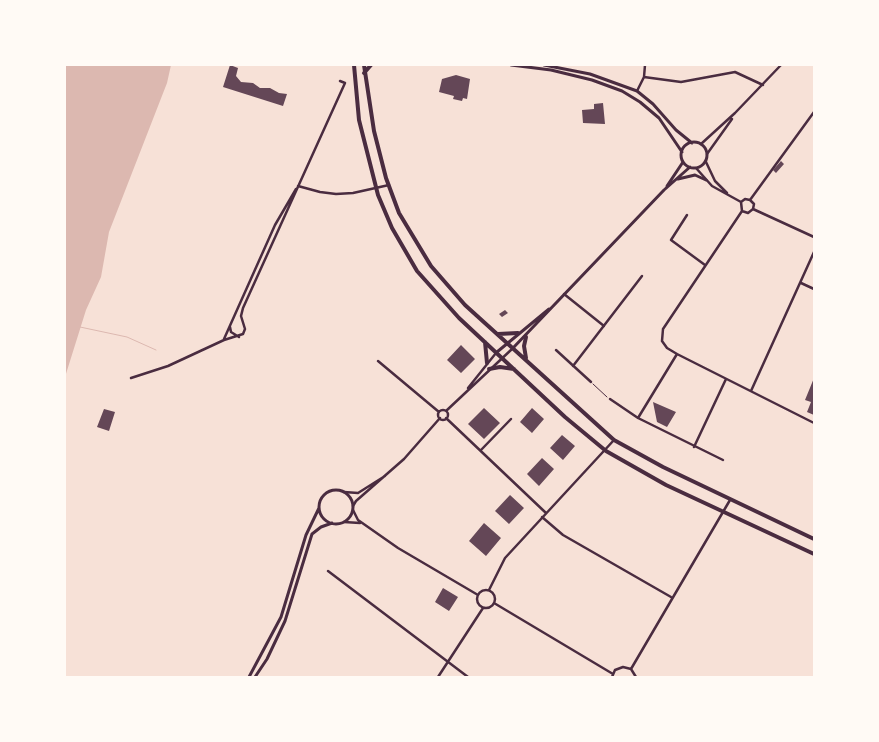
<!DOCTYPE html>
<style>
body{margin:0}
#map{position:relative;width:879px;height:742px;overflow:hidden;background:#f7e1d7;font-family:"Fira Sans",sans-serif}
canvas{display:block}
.frame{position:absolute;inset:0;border:66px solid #fffaf5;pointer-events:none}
</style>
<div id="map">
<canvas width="879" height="742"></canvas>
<div class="frame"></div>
</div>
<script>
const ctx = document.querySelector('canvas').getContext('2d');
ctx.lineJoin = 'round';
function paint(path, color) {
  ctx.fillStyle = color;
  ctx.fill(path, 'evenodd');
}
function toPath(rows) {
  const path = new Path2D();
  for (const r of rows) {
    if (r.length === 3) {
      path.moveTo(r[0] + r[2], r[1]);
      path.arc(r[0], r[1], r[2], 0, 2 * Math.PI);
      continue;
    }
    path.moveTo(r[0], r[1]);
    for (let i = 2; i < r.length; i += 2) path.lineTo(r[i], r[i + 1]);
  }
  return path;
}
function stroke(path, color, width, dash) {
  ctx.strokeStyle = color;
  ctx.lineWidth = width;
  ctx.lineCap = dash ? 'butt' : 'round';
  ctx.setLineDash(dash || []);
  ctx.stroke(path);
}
const water = toPath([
 [65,65,171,65,167,83,109,232,101,277,86,310,65,377]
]);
const stream = toPath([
 [80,327,127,337,156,350]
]);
const building = toPath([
 [230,65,238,68,236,76,241,82,253,83,260,88,270,88,279,93,287,94,283,106,223,87],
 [456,75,470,79,467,99,463,98,462,101,453,99,454,96,439,92,442,79],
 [603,103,605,124,583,123,582,110,594,109,594,104],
 [781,161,784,164,776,173,773,170],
 [505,310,508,313,502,317,499,314],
 [461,345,475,359,461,373,447,360],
 [814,378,814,415,807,412,811,402,805,400],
 [653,402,676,412,667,427,657,422],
 [484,408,500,423,484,439,468,424],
 [532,408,544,419,532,433,520,422],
 [104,409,115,412,109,431,97,427],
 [562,435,575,446,563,460,550,448],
 [542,458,554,469,539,486,527,474],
 [510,495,524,508,509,524,495,511],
 [484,523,501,538,486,556,469,541],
 [443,588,458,597,449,611,435,602]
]);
const path = toPath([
 [593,384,607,397]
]);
const minor = toPath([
 [644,77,681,82,735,72,763,85],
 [637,91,644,77,645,65],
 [701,144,735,113,781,65],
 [707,154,732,119],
 [706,162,715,181,727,193],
 [696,168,712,186,741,202],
 [298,186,320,192,336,194,353,193,389,185],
 [750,200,814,112],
 [741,202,742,211,748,213,753,209],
 [741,202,745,199,750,200,754,204,753,209],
 [753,209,814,237],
 [742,211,663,329,662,341,667,348,677,354,814,423],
 [687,215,671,240,705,265],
 [801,283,814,289],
 [564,294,604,326],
 [230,327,231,332,239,337],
 [224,339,275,225,296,189],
 [556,350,591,382],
 [378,361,439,412],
 [573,366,642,276],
 [131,378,168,366,224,340,243,334,245,329,241,316,243,308,345,83,340,81],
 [468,388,496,353],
 [751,391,814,252],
 [610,399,638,418,723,460],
 [443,415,5],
 [446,411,512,349],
 [446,418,546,513],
 [638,418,677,354],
 [694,447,726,379],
 [481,450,511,419],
 [344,492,358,493,385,476],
 [353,506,356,501,404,459,440,418],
 [353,510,358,520,398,548,478,595],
 [542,517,563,535,671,597],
 [344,522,360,523],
 [328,571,468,677],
 [486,599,9],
 [489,590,505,558,614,440],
 [494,603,613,674],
 [631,669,730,500],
 [438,677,483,608],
 [612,677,615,670,623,667,631,669,636,677]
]);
const tertiary = toPath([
 [511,65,551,70,592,80,622,91,640,102,659,118,682,152],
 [544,65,590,74,637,91,653,104,676,130,692,143],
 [694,155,13],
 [678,179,695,175,706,180],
 [667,186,683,162],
 [513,348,664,190,690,167],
 [497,352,549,309],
 [336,507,17],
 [249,677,281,617,306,535,319,508],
 [255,677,267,659,285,621,312,534,321,527,332,523]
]);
const secondary = toPath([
 [354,65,359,120,378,195,392,228,417,271,459,318,565,417,606,451,666,485,814,554],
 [364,65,374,131,386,178,399,213,431,266,465,305,614,440,663,467,814,539],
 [364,73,371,65],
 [498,334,518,333],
 [526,337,524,346,526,358],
 [485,342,487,363],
 [489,369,500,367,514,369]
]);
paint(water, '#dcb8b0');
stroke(stream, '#dcb8b0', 1);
paint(building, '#644757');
stroke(path, '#4a2c40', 1);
stroke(minor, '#4a2c40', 2.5);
stroke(tertiary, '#4a2c40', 3);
stroke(secondary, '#4a2c40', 4);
</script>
